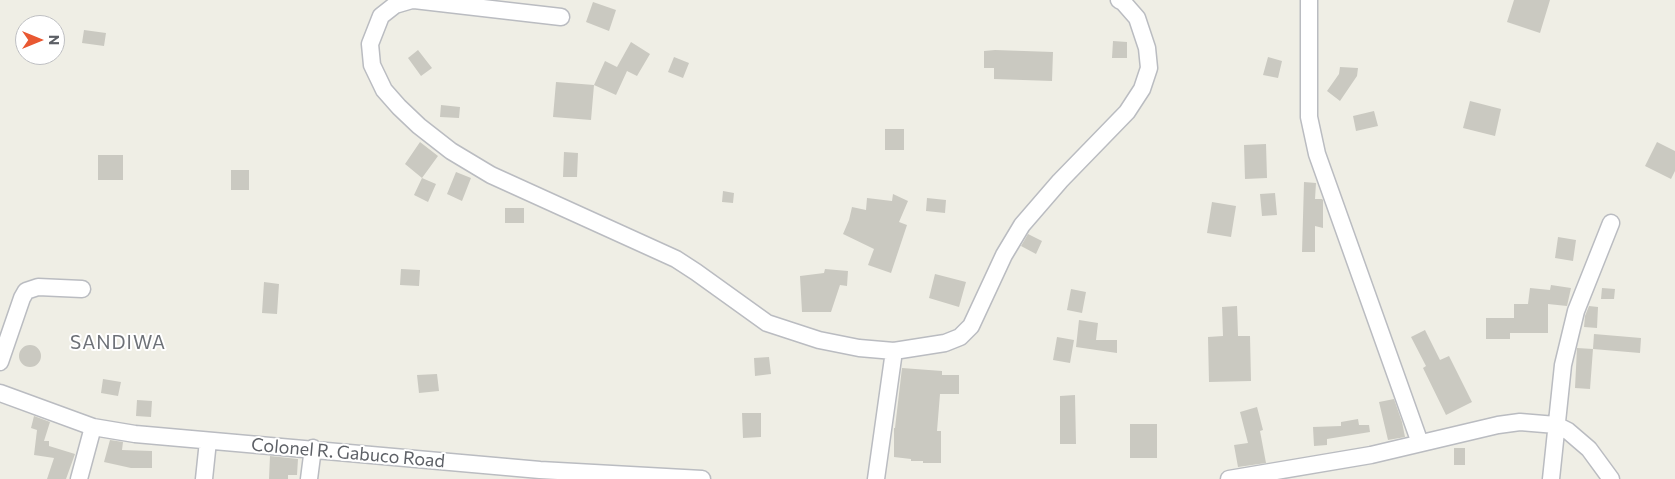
<!DOCTYPE html>
<style>
body{margin:0}
#map{position:relative;width:1675px;height:479px;overflow:hidden;background:#efeee5;font-family:Commissioner,sans-serif}
canvas{display:block}
.north{position:absolute;left:15px;top:15px;width:50px;height:50px;box-sizing:border-box;background:#fff;border:1px solid #bebfc2;border-radius:50%;rotate:90deg;font-size:14px;font-weight:700;line-height:20px;text-align:center;color:#5d6066}
.north::after{content:'';display:block;margin:auto;width:18px;height:22px;background:#e95832;clip-path:polygon(50% 0,100% 100%,50% 72%,0 100%)}
</style>
<div id="map">
<canvas width="1675" height="479"></canvas>
<div class="north">N</div>
</div>
<script>
const ctx = document.querySelector('canvas').getContext('2d');
ctx.lineJoin = 'round';
function paint(path, color) {
  ctx.fillStyle = color;
  ctx.fill(path, 'evenodd');
}
function toPath(rows) {
  const path = new Path2D();
  for (const r of rows) {
    if (r.length === 3) {
      path.moveTo(r[0] + r[2], r[1]);
      path.arc(r[0], r[1], r[2], 0, 2 * Math.PI);
      continue;
    }
    path.moveTo(r[0], r[1]);
    for (let i = 2; i < r.length; i += 2) path.lineTo(r[i], r[i + 1]);
  }
  return path;
}
function stroke(path, color, width, dash) {
  ctx.strokeStyle = color;
  ctx.lineWidth = width;
  ctx.lineCap = dash ? 'butt' : 'round';
  ctx.setLineDash(dash || []);
  ctx.stroke(path);
}
function drawText(font, color, halo, rows, align = 'center') {
  ctx.font = font + ' Commissioner,sans-serif';
  ctx.lineWidth = 4;
  ctx.setLineDash([]);
  ctx.textBaseline = 'middle';
  ctx.strokeStyle = halo;
  ctx.fillStyle = color;
  for (const [text, x, y, turn = 0] of rows) {
    ctx.save();
    ctx.translate(x, y);
    ctx.rotate((+turn || 0) * Math.PI / 180);
    ctx.textAlign = isNaN(turn) ? turn : align;
    if (halo) ctx.strokeText(text, 0, 0);
    ctx.fillText(text, 0, 0);
    ctx.restore();
  }
}
const building = toPath([
 [1514,0,1550,0,1540,33,1507,22],
 [593,2,616,10,609,31,586,22],
 [84,30,106,33,104,46,82,43],
 [1113,41,1127,42,1127,58,1112,58],
 [631,42,650,54,637,76,627,71,616,95,594,85,605,61,617,67],
 [418,50,432,68,421,76,408,58],
 [995,50,1053,52,1052,81,994,79,994,68,984,68,984,51],
 [674,57,689,63,683,78,668,72],
 [1268,57,1282,61,1278,78,1263,75],
 [1340,67,1358,68,1357,76,1340,101,1327,91,1339,74],
 [556,82,594,85,591,120,553,117],
 [1470,101,1501,109,1495,136,1463,128],
 [441,105,460,107,459,118,440,117],
 [1374,111,1378,126,1356,131,1353,116],
 [885,129,904,129,904,150,885,150],
 [420,142,438,156,422,178,405,164],
 [1657,142,1675,151,1675,171,1671,179,1645,166],
 [1266,144,1267,178,1245,179,1244,145],
 [564,152,578,153,577,177,563,177],
 [98,155,123,155,123,180,98,180],
 [231,170,249,170,249,190,231,190],
 [456,172,471,178,462,201,447,194],
 [422,178,436,184,428,202,414,195],
 [1304,182,1316,183,1315,199,1322,199,1323,200,1323,228,1315,226,1315,252,1302,252],
 [723,191,734,193,733,203,722,202],
 [1275,193,1277,215,1262,216,1260,194],
 [893,194,908,201,899,222,907,225,891,273,868,265,874,249,843,234,849,220,852,207,866,210,867,198,892,201],
 [927,198,946,200,945,213,926,211],
 [1212,202,1236,206,1231,237,1207,233],
 [505,208,524,208,524,223,505,223],
 [1028,234,1042,241,1036,254,1021,246],
 [1558,237,1576,240,1573,261,1555,258],
 [401,269,420,270,419,286,400,285],
 [825,269,848,271,847,286,840,285,831,312,802,312,800,276,824,273],
 [935,274,966,282,959,307,929,298],
 [264,282,279,284,277,314,262,313],
 [1551,285,1571,288,1567,306,1548,304,1548,333,1510,333,1510,339,1486,339,1486,318,1514,318,1514,304,1528,304,1530,288,1550,290],
 [1602,288,1615,289,1614,299,1601,299],
 [1071,289,1086,292,1082,313,1067,310],
 [1237,306,1238,336,1250,336,1251,381,1209,382,1208,337,1223,336,1222,307],
 [1589,306,1598,307,1597,328,1584,327,1585,316],
 [1079,320,1098,323,1096,340,1117,340,1117,353,1076,347],
 [1425,330,1440,360,1449,356,1472,402,1446,415,1423,368,1426,366,1411,337],
 [1594,334,1641,338,1640,353,1593,349],
 [1057,337,1074,340,1070,363,1053,360],
 [30,356,11],
 [1577,348,1593,349,1590,389,1575,388],
 [769,357,771,374,755,376,754,358],
 [902,368,942,371,942,375,959,375,959,394,940,394,937,431,941,431,941,463,923,463,923,461,911,461,911,459,894,457,894,428,895,428],
 [437,374,439,391,419,393,417,375],
 [103,379,121,382,118,396,101,393],
 [1075,395,1076,444,1060,444,1060,396],
 [1394,399,1402,422,1405,437,1388,440,1379,402],
 [137,400,152,401,151,417,136,416],
 [1257,407,1263,430,1260,431,1266,463,1238,467,1234,445,1248,443,1240,412],
 [742,413,761,413,761,437,743,438],
 [34,416,50,422,44,441,49,441,49,446,75,454,66,479,47,479,54,458,34,455,37,430,31,428],
 [1358,419,1359,425,1369,425,1370,432,1327,439,1327,445,1314,446,1313,427,1341,426,1341,422],
 [1130,424,1157,424,1157,458,1130,458],
 [110,440,123,442,122,450,152,451,152,468,131,468,104,462],
 [1454,448,1465,448,1465,465,1454,465],
 [270,456,298,459,297,475,288,475,288,479,269,479]
]);
const minor = toPath([
 [412,0,395,5,381,16,370,44,372,65,384,90,399,107,419,126,451,151,491,175,676,259,696,272,767,323,819,340,859,348,894,351],
 [414,0,561,17],
 [1309,0,1309,117,1317,154,1420,443],
 [0,362,22,298,26,291,38,287,82,289],
 [0,393,93,427,135,434,540,470,702,479],
 [79,479,93,427],
 [204,479,208,441],
 [309,479,313,448],
 [876,479,894,351,945,343,960,337,971,326,1004,255,1022,225,1060,181,1127,112,1142,89,1149,68,1147,48,1137,18,1123,2,1119,0],
 [1229,479,1371,455,1498,425,1520,422,1556,425,1568,431,1589,449,1611,479],
 [1551,479,1563,365,1576,311,1611,223]
]);
const streetNames = [
 ["Colonel R. Gabuco Road",348,453,5]
];
const neighbourhoodNames = [
 ["SANDIWA",118,343]
];
paint(building, '#cac9c1');
stroke(minor, '#babcc1', 19);
stroke(minor, '#fff', 16);
drawText('18px', '#5d6066', '#fff', streetNames);
ctx.letterSpacing = '1px';
drawText('19px', '#6e7278', '#fff', neighbourhoodNames);
ctx.letterSpacing = '0px';
</script>
